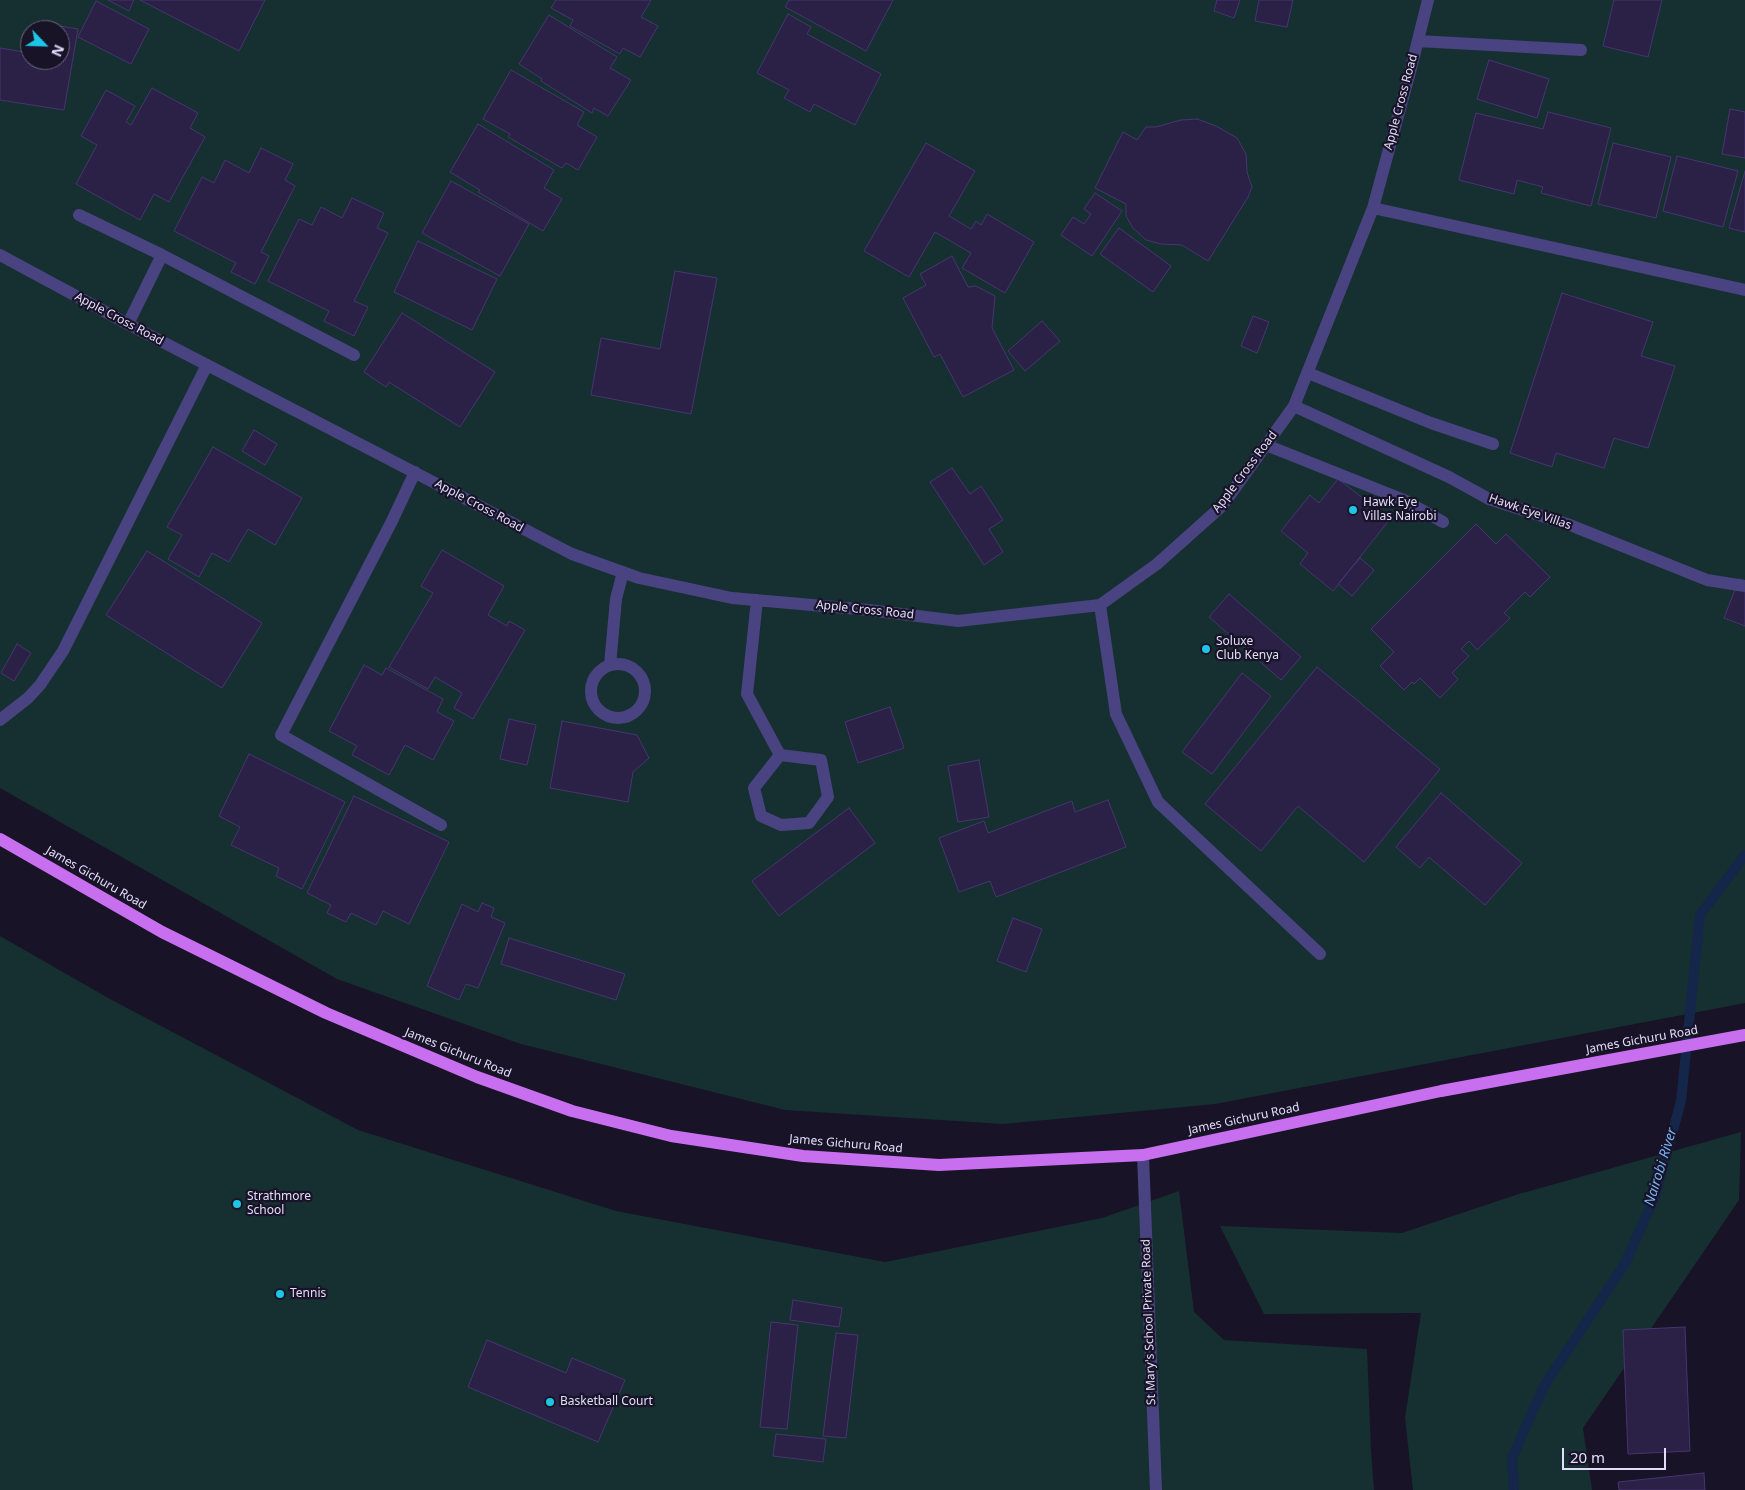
<!DOCTYPE html>
<style>
body{margin:0}
#map{position:relative;width:1745px;height:1490px;overflow:hidden;background:#181327;font-family:"Noto Sans",sans-serif}
canvas{display:block}
.north{position:absolute;left:20px;top:20px;width:50px;height:50px;box-sizing:border-box;background:#181327;border:1px solid #69647c;border-radius:50%;rotate:114deg;font-size:14px;font-weight:700;line-height:20px;text-align:center;color:#e2ddfb}
.north::after{content:'';display:block;margin:auto;width:18px;height:22px;background:#1dc6e7;clip-path:polygon(50% 0,100% 100%,50% 72%,0 100%)}
.scale{position:absolute;left:1562px;top:1448px;width:104px;height:22px;box-sizing:border-box;border:2px solid #e2ddfb;border-top:0;padding-left:6px;font-size:15px;line-height:18px;white-space:nowrap;color:#e2ddfb;-webkit-text-stroke:4px #181327;paint-order:stroke}
</style>
<div id="map">
<canvas width="1745" height="1490"></canvas>
<div class="north">N</div>
<div class="scale">20 m</div>
</div>
<script>
const ctx = document.querySelector('canvas').getContext('2d');
ctx.lineJoin = 'round';
function paint(path, color) {
  ctx.fillStyle = color;
  ctx.fill(path, 'evenodd');
}
function toPath(rows) {
  const path = new Path2D();
  for (const r of rows) {
    if (r.length === 3) {
      path.moveTo(r[0] + r[2], r[1]);
      path.arc(r[0], r[1], r[2], 0, 2 * Math.PI);
      continue;
    }
    path.moveTo(r[0], r[1]);
    for (let i = 2; i < r.length; i += 2) path.lineTo(r[i], r[i + 1]);
  }
  return path;
}
function stroke(path, color, width, dash) {
  ctx.strokeStyle = color;
  ctx.lineWidth = width;
  ctx.lineCap = dash ? 'butt' : 'round';
  ctx.setLineDash(dash || []);
  ctx.stroke(path);
}
function drawText(font, color, halo, rows, align = 'center') {
  ctx.font = font + ' "Noto Sans",sans-serif';
  ctx.lineWidth = 4.5;
  ctx.setLineDash([]);
  ctx.textBaseline = 'middle';
  ctx.strokeStyle = halo;
  ctx.fillStyle = color;
  for (const [text, x, y, turn = 0] of rows) {
    ctx.save();
    ctx.translate(x, y);
    ctx.rotate((+turn || 0) * Math.PI / 180);
    ctx.textAlign = isNaN(turn) ? turn : align;
    if (halo) ctx.strokeText(text, 0, 0);
    ctx.fillText(text, 0, 0);
    ctx.restore();
  }
}
const green = toPath([
 [0,0,1745,0,1745,1003,1215,1104,1003,1124,785,1110,521,1044,337,979,0,788],
 [30,30,60,30,60,60,30,60],
 [0,936,110,999,358,1130,616,1211,885,1262,1102,1218,1179,1191,1194,1312,1224,1340,1367,1349,1371,1451,1374,1490,0,1490],
 [1741,1132,1739,1200,1583,1428,1592,1490,1413,1490,1405,1418,1421,1313,1264,1314,1220,1226,1402,1233,1519,1194]
]);
const stream = toPath([
 [1514,1490,1512,1458,1544,1386,1624,1265,1655,1197,1681,1101,1700,915,1745,855]
]);
const building = toPath([
 [108,0,134,0,129,11,108,0],
 [140,0,265,0,239,51,140,0],
 [556,0,651,0,641,17,658,26,640,57,623,48,620,54,570,26,573,20,551,8,556,0],
 [789,0,893,0,866,51,785,7,789,0],
 [1217,0,1240,0,1234,18,1214,11,1217,0],
 [1259,0,1293,0,1287,27,1255,21,1259,0],
 [1614,0,1662,0,1648,57,1603,46,1614,0],
 [96,1,149,29,131,64,78,37,96,1],
 [788,14,811,27,807,34,881,74,855,125,814,104,810,112,784,98,789,90,757,73,788,14],
 [549,15,617,57,610,68,631,80,608,116,594,108,592,113,541,81,542,79,519,64,549,15],
 [48,24,78,29,64,110,0,100,0,48,30,53,30,60,60,60,60,30,47,30,48,24],
 [1489,60,1549,79,1537,118,1477,99,1489,60],
 [511,70,584,112,577,125,597,137,578,170,566,163,562,168,508,137,510,134,483,119,511,70],
 [152,88,198,113,190,128,205,137,169,202,154,194,140,220,76,184,97,145,81,136,106,90,135,106,126,122,131,125,152,88],
 [1730,109,1745,112,1745,158,1722,154,1730,109],
 [1548,112,1611,128,1591,206,1541,193,1543,187,1517,180,1514,194,1459,180,1476,113,1543,129,1548,112],
 [1197,119,1216,126,1237,138,1246,154,1247,172,1252,187,1248,197,1208,261,1182,245,1161,244,1146,240,1133,228,1126,216,1126,204,1095,188,1123,132,1137,140,1146,127,1156,127,1181,120,1197,119],
 [478,124,554,170,544,188,562,199,543,231,478,192,480,190,450,172,478,124],
 [926,143,975,171,949,216,971,229,976,221,981,225,987,214,1034,242,1005,293,962,268,971,253,935,232,909,277,864,251,926,143],
 [1613,143,1671,157,1656,218,1598,204,1613,143],
 [261,148,293,164,285,180,295,186,261,252,269,256,255,284,231,272,236,263,174,231,202,177,214,183,225,160,249,173,261,148],
 [1677,156,1738,171,1723,227,1663,211,1677,156],
 [1745,171,1745,232,1729,228,1745,171],
 [451,181,529,224,500,276,422,233,451,181],
 [1095,193,1122,211,1092,256,1061,235,1073,217,1084,224,1091,214,1084,209,1095,193],
 [352,198,384,213,377,228,388,233,354,301,368,307,354,336,324,321,329,311,268,281,299,219,312,225,321,207,342,218,352,198],
 [1119,228,1171,266,1153,292,1100,254,1119,228],
 [418,241,497,279,472,330,394,292,418,241],
 [952,256,968,287,976,286,995,296,992,328,1014,370,963,397,940,354,934,357,903,298,926,285,920,274,952,256],
 [675,271,717,278,691,414,591,395,601,338,660,349,675,271],
 [1562,293,1653,322,1641,356,1675,366,1648,448,1614,438,1604,468,1556,453,1552,467,1510,453,1562,293],
 [402,313,495,372,460,427,389,382,386,387,364,372,402,313],
 [1253,316,1269,322,1257,353,1241,346,1253,316],
 [1042,321,1060,341,1025,371,1008,351,1042,321],
 [254,430,277,444,265,465,242,451,254,430],
 [213,447,302,498,275,545,248,529,229,562,212,553,199,577,168,559,182,535,167,527,213,447],
 [952,468,970,494,981,486,1003,520,989,529,1003,552,984,565,930,482,952,468],
 [1338,479,1390,519,1333,591,1300,564,1308,553,1281,531,1310,495,1319,503,1338,479],
 [1476,524,1496,544,1506,534,1550,577,1530,597,1525,592,1504,613,1510,618,1477,650,1469,641,1461,649,1469,656,1452,673,1458,679,1440,698,1420,678,1414,684,1412,682,1404,690,1380,666,1394,652,1371,629,1476,524],
 [442,550,504,586,488,615,507,626,509,621,525,630,473,719,454,708,462,693,435,677,428,689,389,667,433,593,421,586,442,550],
 [147,551,262,623,222,688,106,615,147,551],
 [1360,558,1374,570,1352,596,1338,584,1360,558],
 [1739,579,1745,581,1745,626,1724,618,1739,579],
 [1229,594,1301,657,1281,680,1209,617,1229,594],
 [17,644,31,653,14,681,1,673,17,644],
 [364,665,382,675,386,668,443,699,437,712,454,721,433,760,405,745,389,775,352,755,357,746,329,731,364,665],
 [1317,667,1440,769,1364,862,1298,806,1261,851,1205,804,1317,667],
 [1242,673,1271,696,1212,774,1182,752,1242,673],
 [890,707,904,748,858,763,845,722,890,707],
 [509,719,536,725,527,765,500,759,509,719],
 [562,721,637,735,649,758,633,772,628,802,550,788,562,721],
 [249,754,345,802,302,889,276,876,279,868,231,845,240,827,219,816,249,754],
 [979,760,989,817,958,822,948,766,979,760],
 [1441,793,1522,863,1485,905,1429,857,1420,868,1396,847,1441,793],
 [354,796,449,842,409,924,383,911,376,925,351,913,346,922,327,913,331,905,307,893,354,796],
 [1108,800,1126,847,996,897,990,881,959,892,939,838,984,821,988,833,1072,801,1075,812,1108,800],
 [849,808,875,843,779,916,752,881,849,808],
 [482,903,494,908,491,917,505,923,478,988,466,984,459,1000,427,986,462,904,478,912,482,903],
 [1013,918,1042,929,1026,972,997,961,1013,918],
 [509,938,625,974,616,1000,501,964,509,938],
 [793,1300,842,1308,839,1327,790,1320,793,1300],
 [771,1322,798,1325,787,1429,760,1427,771,1322],
 [1685,1327,1690,1451,1628,1454,1623,1330,1685,1327],
 [836,1333,858,1335,846,1438,823,1436,836,1333],
 [487,1340,566,1373,572,1358,625,1380,598,1442,468,1387,487,1340],
 [776,1434,826,1439,823,1462,773,1456,776,1434],
 [1704,1473,1705,1490,1619,1490,1618,1482,1704,1473]
]);
const minor = toPath([
 [1418,41,1581,50],
 [1373,208,1745,290],
 [79,215,162,255,354,355],
 [0,255,128,324,572,554,639,578,732,598,869,610,958,621,1100,605,1157,564,1222,506,1294,406,1373,208,1410,72,1428,0],
 [128,324,162,255],
 [1308,373,1431,423,1493,444],
 [1294,406,1449,477,1489,499,1570,525,1707,580,1745,586],
 [1266,445,1404,500,1443,522],
 [415,472,392,521,281,735,441,825],
 [757,600,747,694,780,755,821,760,828,797,809,823,781,825,761,816,754,788,780,755],
 [1100,605,1116,714,1158,802,1320,954],
 [618,691,27],
 [610,665,616,599,623,572],
 [0,720,28,698,40,685,63,651,207,365],
 [1143,1155,1156,1490]
]);
const major = toPath([
 [0,839,162,932,326,1013,477,1077,572,1111,671,1136,803,1156,939,1165,1143,1155,1441,1091,1745,1035]
]);
const markers = [
 [1353,510,5,"#1dc6e7"],
 [1206,649,5,"#1dc6e7"],
 [237,1204,5,"#1dc6e7"],
 [280,1294,5,"#1dc6e7"],
 [550,1402,5,"#1dc6e7"]
];
const streetNames = [
 ["Apple Cross Road",1401,102,-75],
 ["Apple Cross Road",119,319,28],
 ["Apple Cross Road",1245,472,-53],
 ["Apple Cross Road",479,506,28],
 ["Hawk Eye Villas",1530,512,19],
 ["Apple Cross Road",865,610,6],
 ["James Gichuru Road",96,878,30],
 ["James Gichuru Road",1642,1040,-10],
 ["James Gichuru Road",458,1053,22],
 ["James Gichuru Road",1244,1119,-12],
 ["James Gichuru Road",846,1144,5],
 ["St Mary's School Private Road",1149,1322,-92]
];
const poiNames = [
 ["Hawk Eye",1363,503],
 ["Villas Nairobi",1363,517],
 ["Soluxe",1216,642],
 ["Club Kenya",1216,656],
 ["Strathmore",247,1197],
 ["School",247,1211],
 ["Tennis",290,1294],
 ["Basketball Court",560,1402]
];
const waterNames = [
 ["Nairobi River",1661,1167,-73]
];
paint(green, '#163031');
stroke(stream, '#14264a', 10);
paint(building, '#2b2146');
stroke(building, '#453570', 1);
stroke(minor, '#494381', 12);
stroke(major, '#c86ff0', 12);
for (const [x, y, r, color] of markers) {
  const dot = new Path2D();
  dot.arc(x, y, r, 0, 2 * Math.PI);
  ctx.fillStyle = color;
  ctx.fill(dot);
  stroke(dot, '#181327', 2);
}
drawText('12px', '#e2ddfb', '#181327', streetNames);
drawText('12px', '#e2ddfb', '#181327', poiNames, 'left');
drawText('italic 14px', '#75b0f1', '#181327', waterNames);
</script>
